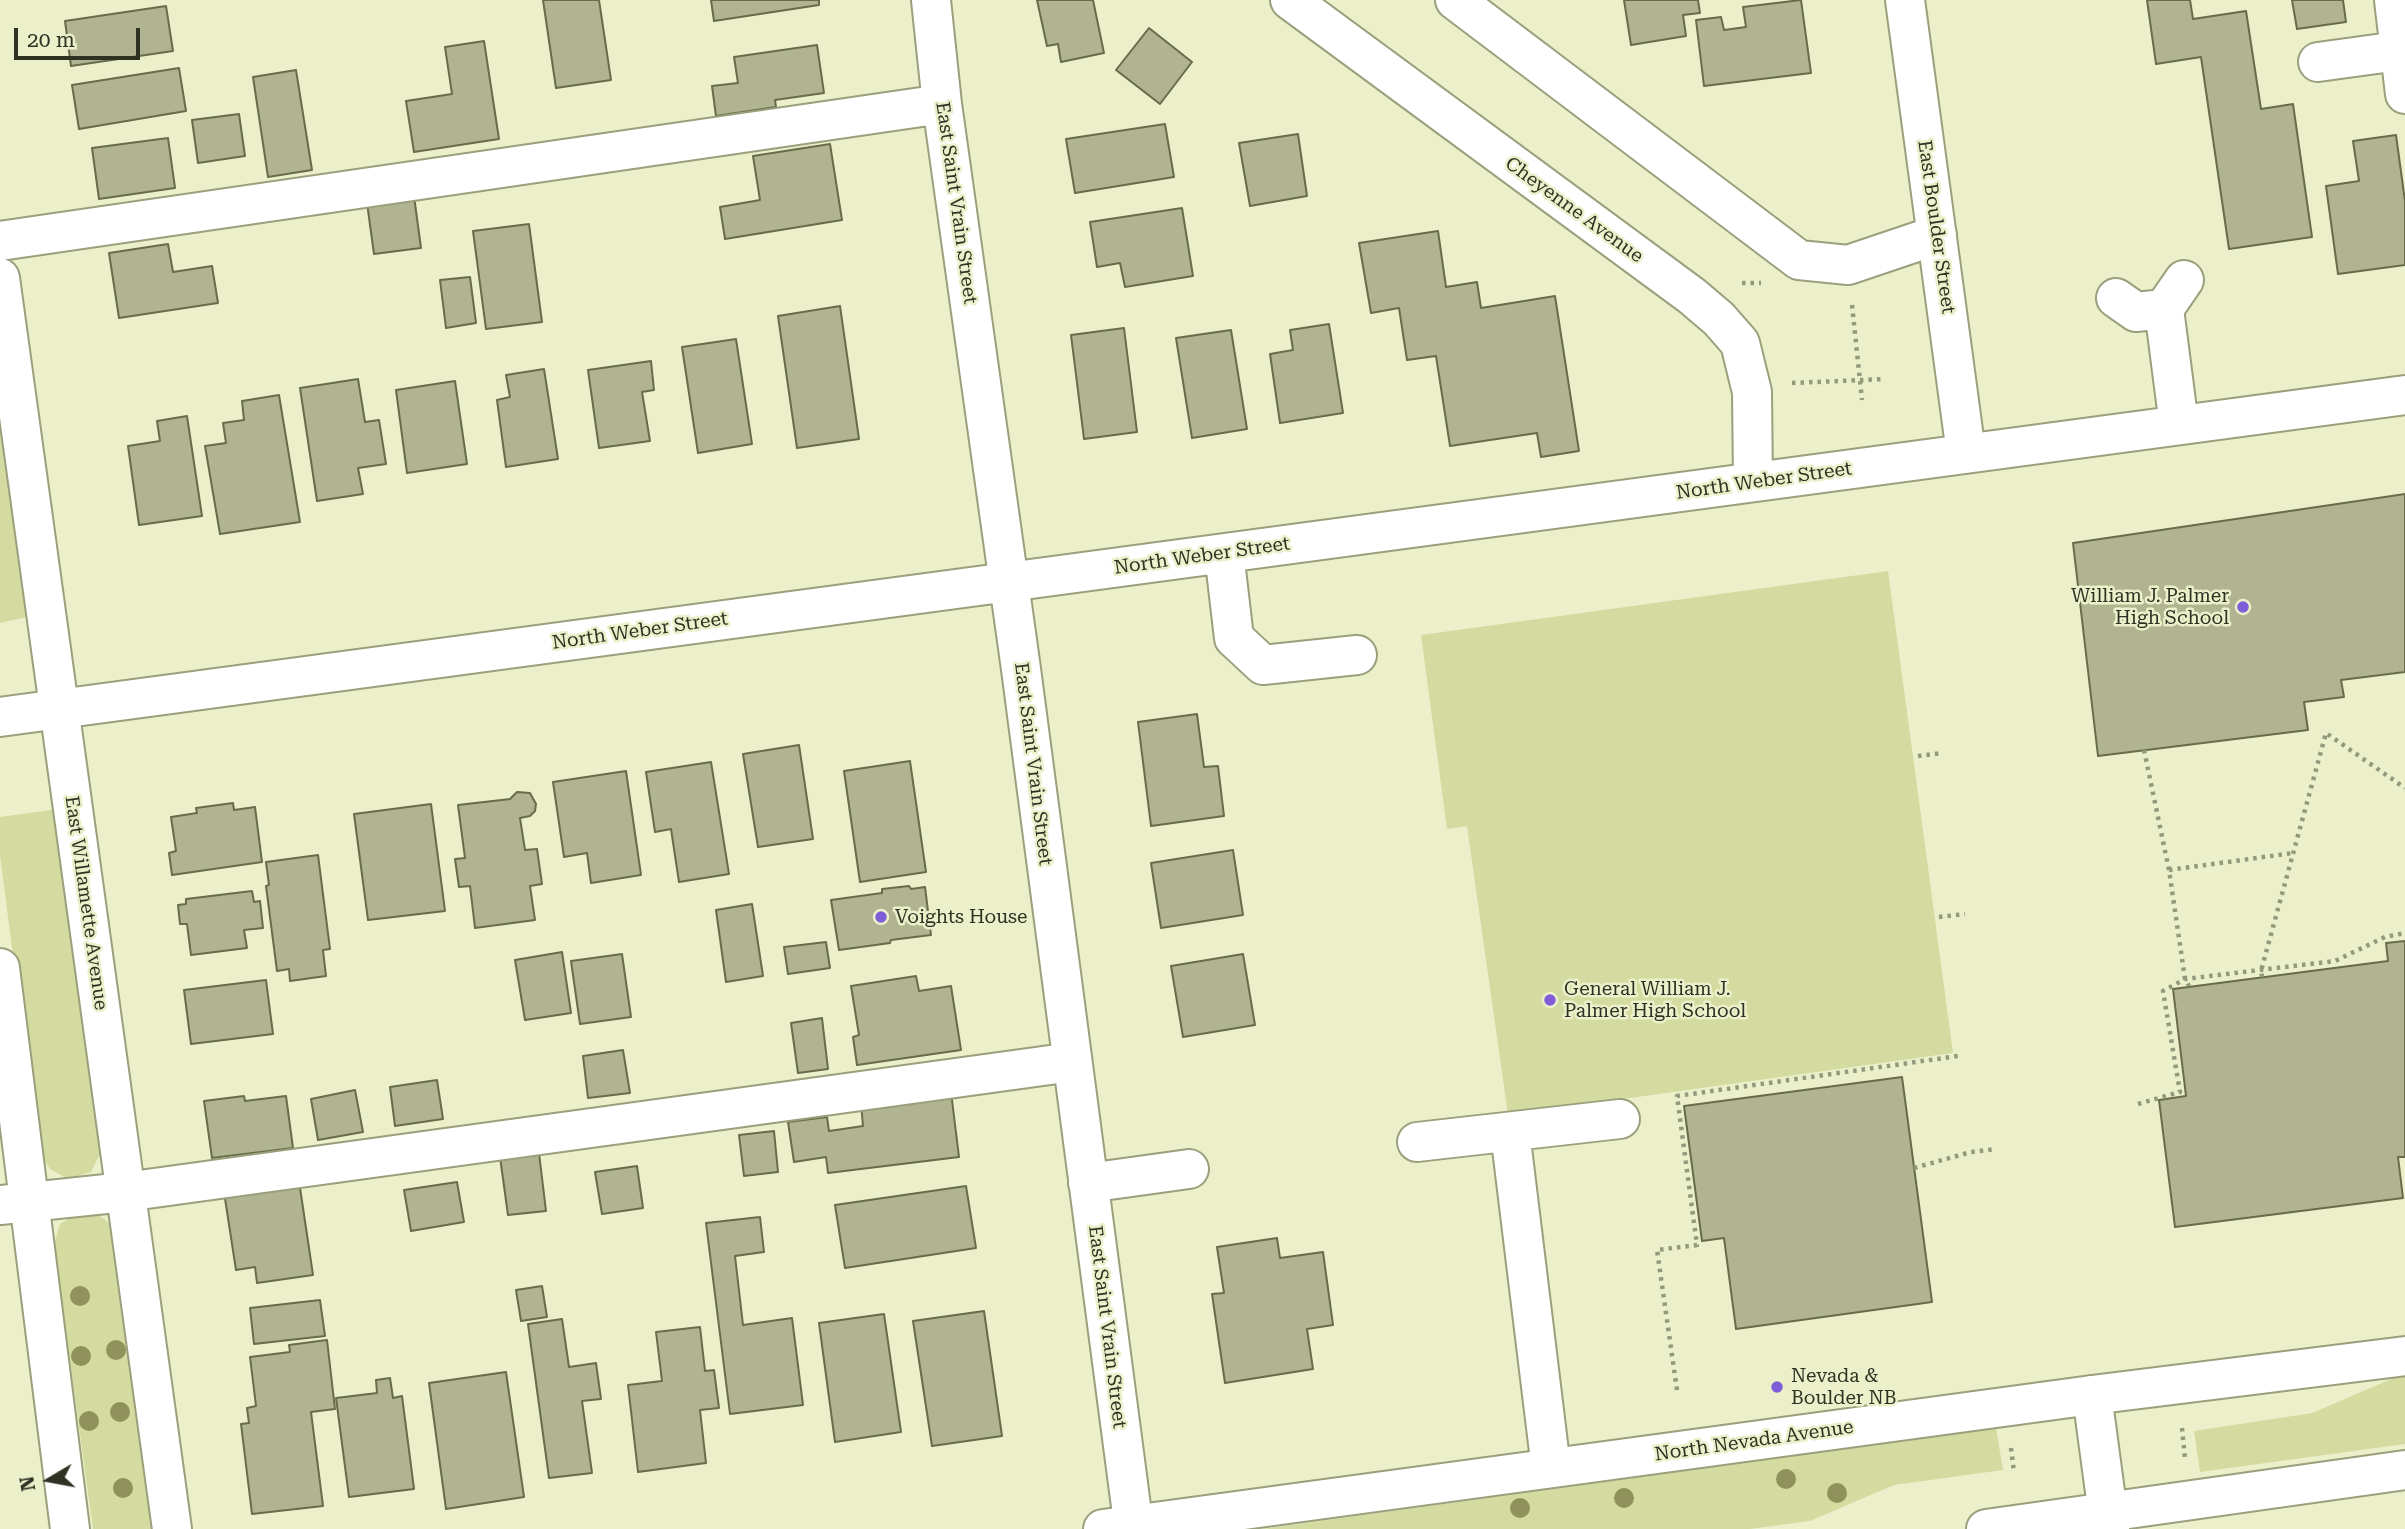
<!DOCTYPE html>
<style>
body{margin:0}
#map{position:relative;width:2405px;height:1529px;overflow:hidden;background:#ebf0ca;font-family:"Roboto Serif",serif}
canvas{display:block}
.north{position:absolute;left:14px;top:1445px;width:70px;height:70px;-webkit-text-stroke:5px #ebf0ca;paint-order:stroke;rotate:260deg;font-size:19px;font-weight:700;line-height:28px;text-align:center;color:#2f3123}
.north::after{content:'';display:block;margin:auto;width:24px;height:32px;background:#2f3123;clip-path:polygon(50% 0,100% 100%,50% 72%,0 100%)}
.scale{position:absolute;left:14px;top:28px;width:126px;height:32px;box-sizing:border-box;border:4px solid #2f3123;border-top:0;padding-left:9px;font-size:21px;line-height:24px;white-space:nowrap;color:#2f3123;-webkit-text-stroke:5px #ebf0ca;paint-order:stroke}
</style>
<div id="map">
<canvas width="2405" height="1529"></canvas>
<div class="north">N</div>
<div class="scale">20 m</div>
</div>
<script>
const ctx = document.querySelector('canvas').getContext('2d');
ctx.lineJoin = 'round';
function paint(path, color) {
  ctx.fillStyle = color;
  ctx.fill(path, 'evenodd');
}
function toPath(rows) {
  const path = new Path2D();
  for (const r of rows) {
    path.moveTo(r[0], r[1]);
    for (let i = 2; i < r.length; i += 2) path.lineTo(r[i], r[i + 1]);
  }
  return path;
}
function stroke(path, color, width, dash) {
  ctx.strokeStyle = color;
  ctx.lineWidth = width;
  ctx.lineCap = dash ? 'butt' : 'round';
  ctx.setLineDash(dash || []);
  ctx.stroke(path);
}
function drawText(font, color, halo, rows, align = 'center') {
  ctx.font = font + ' "Roboto Serif",serif';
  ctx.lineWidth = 5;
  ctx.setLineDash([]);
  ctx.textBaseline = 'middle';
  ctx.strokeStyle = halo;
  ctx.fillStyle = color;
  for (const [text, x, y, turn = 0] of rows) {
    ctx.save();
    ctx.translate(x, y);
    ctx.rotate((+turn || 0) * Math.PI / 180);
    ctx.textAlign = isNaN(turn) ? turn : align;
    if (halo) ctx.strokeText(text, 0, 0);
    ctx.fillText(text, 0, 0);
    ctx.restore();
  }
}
const green = toPath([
 [0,377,31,616,0,623],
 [1888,571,1953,1053,1508,1115,1467,826,1447,829,1421,635],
 [58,809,102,1150,91,1172,68,1179,50,1169,38,1150,0,855,0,817],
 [82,1211,100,1216,118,1230,155,1529,93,1529,54,1244,60,1224],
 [2405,1376,2405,1444,2200,1472,2194,1431,2312,1413,2396,1377],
 [1996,1428,2003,1470,1894,1485,1810,1521,1750,1529,1262,1529]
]);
const building = toPath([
 [543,0,599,0,611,80,556,88,543,0],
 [711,0,819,0,819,5,714,21,711,0],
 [1037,0,1093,0,1104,53,1061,62,1058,44,1047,46,1037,0],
 [1624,0,1698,0,1700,13,1683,15,1686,36,1631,45,1624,0],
 [1801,0,1811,73,1704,86,1696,20,1721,17,1724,30,1746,27,1743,7,1801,0],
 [2147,0,2190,0,2193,19,2246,11,2261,109,2293,104,2312,237,2229,249,2201,57,2156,64,2147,0],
 [2292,0,2343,0,2346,22,2297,29,2292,0],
 [166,6,173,51,71,66,65,21,166,6],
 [1149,28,1192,62,1160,104,1116,70,1149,28],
 [484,41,499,139,414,152,406,101,452,94,445,47,484,41],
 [817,45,824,93,775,100,776,107,716,116,712,86,738,83,734,57,817,45],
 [179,68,186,111,79,129,72,85,179,68],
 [296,70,312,170,268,177,253,77,296,70],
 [239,114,245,156,198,163,192,120,239,114],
 [1165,124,1174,177,1075,193,1066,139,1165,124],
 [1298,134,1307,196,1250,206,1239,143,1298,134],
 [2396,135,2405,201,2405,265,2338,274,2326,186,2359,181,2353,141,2396,135],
 [168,138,175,188,99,199,92,148,168,138],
 [830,144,842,220,725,239,720,207,760,200,753,156,830,144],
 [414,196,421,248,374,254,367,203,414,196],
 [1182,208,1193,276,1125,287,1120,263,1097,267,1090,222,1182,208],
 [529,224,542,322,486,329,473,231,529,224],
 [1438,231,1446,287,1477,282,1481,308,1555,296,1579,451,1541,457,1537,433,1450,446,1436,356,1407,360,1399,308,1371,313,1359,243,1438,231],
 [168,244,173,272,212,266,218,303,119,318,109,253,168,244],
 [470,277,476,323,446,328,440,280,470,277],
 [840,306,859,439,797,448,778,316,840,306],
 [1329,324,1343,413,1280,423,1270,354,1293,350,1290,330,1329,324],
 [1124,328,1137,432,1084,439,1071,335,1124,328],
 [1231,330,1247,429,1192,438,1176,338,1231,330],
 [736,339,752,444,698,453,682,347,736,339],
 [651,361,654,390,642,392,650,441,599,448,588,370,651,361],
 [544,369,558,459,506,467,497,400,510,397,506,375,544,369],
 [358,379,365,422,379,420,386,464,358,468,363,494,317,501,300,388,358,379],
 [455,381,467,464,407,473,396,390,455,381],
 [279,395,300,522,220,534,205,446,226,443,223,423,244,420,242,401,279,395],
 [187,416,202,516,139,525,128,446,160,441,157,421,187,416],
 [2405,494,2405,672,2341,680,2344,697,2304,702,2308,730,2098,756,2073,543,2405,494],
 [1197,714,1204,767,1218,766,1224,816,1151,826,1138,722,1197,714],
 [799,745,813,839,758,847,743,754,799,745],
 [910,761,926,872,860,882,844,771,910,761],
 [711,762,729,874,679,882,671,829,655,832,646,772,711,762],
 [626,771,641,875,591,883,587,853,564,857,553,782,626,771],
 [517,792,530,793,536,804,535,811,530,816,520,818,525,850,537,849,542,884,530,886,535,920,475,928,470,886,459,887,455,859,465,858,458,805,510,799,517,792],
 [233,803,234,810,255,807,262,862,172,875,169,853,176,851,171,817,197,813,196,808,233,803],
 [431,804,445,911,368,920,354,814,431,804],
 [1233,850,1243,915,1161,928,1151,863,1233,850],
 [318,855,330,949,323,950,326,976,290,981,289,969,277,971,266,886,269,885,266,862,318,855],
 [909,886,911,889,925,887,931,935,891,940,890,943,839,950,831,900,882,893,882,889,909,886],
 [252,891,254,902,260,901,263,928,244,930,247,948,191,955,187,924,180,924,178,905,186,904,186,899,252,891],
 [752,904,763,976,726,982,716,910,752,904],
 [2405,941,2405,1157,2398,1157,2403,1198,2175,1227,2159,1100,2186,1096,2173,989,2388,961,2386,943,2405,941],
 [826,942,830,968,788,974,784,947,826,942],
 [562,952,571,1013,525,1020,515,960,562,952],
 [622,954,631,1017,580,1024,571,961,622,954],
 [1243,954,1255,1025,1183,1037,1171,966,1243,954],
 [916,976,919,991,951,986,961,1050,857,1065,853,1037,859,1035,851,986,916,976],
 [266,980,273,1034,191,1044,184,990,266,980],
 [822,1018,828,1069,798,1073,791,1023,822,1018],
 [623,1050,630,1093,588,1098,583,1056,623,1050],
 [1902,1077,1932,1302,1736,1329,1724,1238,1702,1241,1684,1106,1902,1077],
 [437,1080,443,1119,395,1126,390,1087,437,1080],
 [355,1090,363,1132,318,1140,311,1099,355,1090],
 [951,1092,959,1157,828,1173,826,1157,794,1162,788,1122,827,1117,829,1131,863,1126,861,1104,951,1092],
 [244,1096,245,1101,286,1096,293,1148,212,1158,204,1101,244,1096],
 [774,1131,778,1172,744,1176,739,1135,774,1131],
 [539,1153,546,1211,508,1215,500,1157,539,1153],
 [637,1166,643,1208,602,1214,595,1172,637,1166],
 [299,1181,313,1275,257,1283,255,1267,236,1270,224,1192,299,1181],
 [457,1182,464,1222,411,1231,404,1190,457,1182],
 [966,1186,976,1248,845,1268,835,1205,966,1186],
 [760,1217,764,1252,735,1256,743,1325,792,1318,803,1405,730,1414,706,1223,760,1217],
 [1277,1238,1280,1258,1323,1252,1333,1325,1307,1329,1313,1369,1225,1383,1212,1294,1224,1293,1217,1247,1277,1238],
 [542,1286,547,1317,521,1321,516,1290,542,1286],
 [320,1300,325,1336,254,1344,250,1308,320,1300],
 [984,1311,1002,1436,932,1446,913,1321,984,1311],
 [884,1314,901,1432,835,1442,819,1323,884,1314],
 [562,1319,569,1367,596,1363,601,1399,582,1401,592,1473,549,1478,528,1324,562,1319],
 [700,1327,705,1371,714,1370,719,1408,700,1410,706,1463,638,1472,628,1385,662,1381,656,1332,700,1327],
 [327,1340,335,1409,311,1412,323,1506,252,1514,241,1424,249,1423,247,1408,256,1406,250,1357,290,1352,289,1345,327,1340],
 [506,1372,524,1497,446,1509,429,1383,506,1372],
 [390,1378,393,1398,402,1396,414,1489,349,1497,336,1398,377,1393,376,1380,390,1378]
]);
const path = toPath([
 [1742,283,1761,283],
 [1852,305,1862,400],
 [1792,383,1885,379],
 [2144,750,2169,870,2185,979,2189,986],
 [1918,756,1943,753],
 [2169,870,2293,853],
 [1939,917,1965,914],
 [2262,977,2261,971,2326,733,2405,788],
 [2138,1104,2180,1092,2163,991,2185,979,2335,961,2385,937,2405,933],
 [1914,1168,1971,1152,1996,1149],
 [1677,1390,1657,1250,1697,1245,1677,1096,1958,1056],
 [2182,1428,2185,1459],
 [2011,1448,2014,1473]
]);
const minor = toPath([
 [931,0,942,104,1021,669,1134,1529],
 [1290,0,1692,296,1719,319,1740,343,1752,392,1753,482],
 [1455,0,1799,260,1848,265,1937,235],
 [1905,0,1966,453],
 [2394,0,2405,94],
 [2318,62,2405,50],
 [0,241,942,104],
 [0,278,172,1529],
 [2116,298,2136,312,2164,309,2184,280],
 [2164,309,2179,425],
 [1224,553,1234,638,1263,665,1357,655],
 [0,717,2405,395],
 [0,968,70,1529],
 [1510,1132,1551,1468],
 [1417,1142,1620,1119],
 [1088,1183,1189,1169],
 [0,1205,125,1192,1072,1062],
 [2092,1395,2110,1529]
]);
const major = toPath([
 [1103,1529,2092,1395,2405,1356],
 [1986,1529,2405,1470]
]);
const trees = [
 [80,1296],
 [116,1350],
 [81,1356],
 [120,1412],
 [89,1421],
 [1786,1479],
 [123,1488],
 [1837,1493],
 [1624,1498],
 [1520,1508]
];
const markers = [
 [2243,607,7,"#805cd7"],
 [881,917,7,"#805cd7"],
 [1550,1000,7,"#805cd7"],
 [1777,1387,7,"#805cd7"]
];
const streetNames = [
 ["East Saint Vrain Street",956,203,82],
 ["Cheyenne Avenue",1574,210,36],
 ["East Boulder Street",1936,227,82],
 ["North Weber Street",1764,481,-8],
 ["North Weber Street",1202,556,-8],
 ["North Weber Street",640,631,-8],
 ["East Saint Vrain Street",1033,764,83],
 ["East Willamette Avenue",86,903,82],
 ["East Saint Vrain Street",1107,1327,83],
 ["North Nevada Avenue",1754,1441,-8]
];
const poiNames = [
 ["William J. Palmer",2229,596,"right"],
 ["High School",2229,618,"right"],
 ["Voights House",895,917],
 ["General William J.",1564,989],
 ["Palmer High School",1564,1011],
 ["Nevada &",1791,1376],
 ["Boulder NB",1791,1398]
];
paint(green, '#d4dba0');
paint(building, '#b0b490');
stroke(building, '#686c4a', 2);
stroke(minor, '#9b9f7c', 42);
stroke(major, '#9b9f7c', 42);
stroke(path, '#94987d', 4.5, [3.5, 5]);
stroke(minor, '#fff', 38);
stroke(major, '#fff', 38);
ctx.fillStyle = '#8f935b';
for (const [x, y] of trees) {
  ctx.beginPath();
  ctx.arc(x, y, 10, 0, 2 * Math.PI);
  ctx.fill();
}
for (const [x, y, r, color] of markers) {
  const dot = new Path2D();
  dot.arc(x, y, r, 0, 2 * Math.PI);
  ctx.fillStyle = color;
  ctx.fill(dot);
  stroke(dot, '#ebf0ca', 2.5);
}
drawText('19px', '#2f3123', '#ebf0ca', streetNames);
drawText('19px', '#2f3123', '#ebf0ca', poiNames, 'left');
</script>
